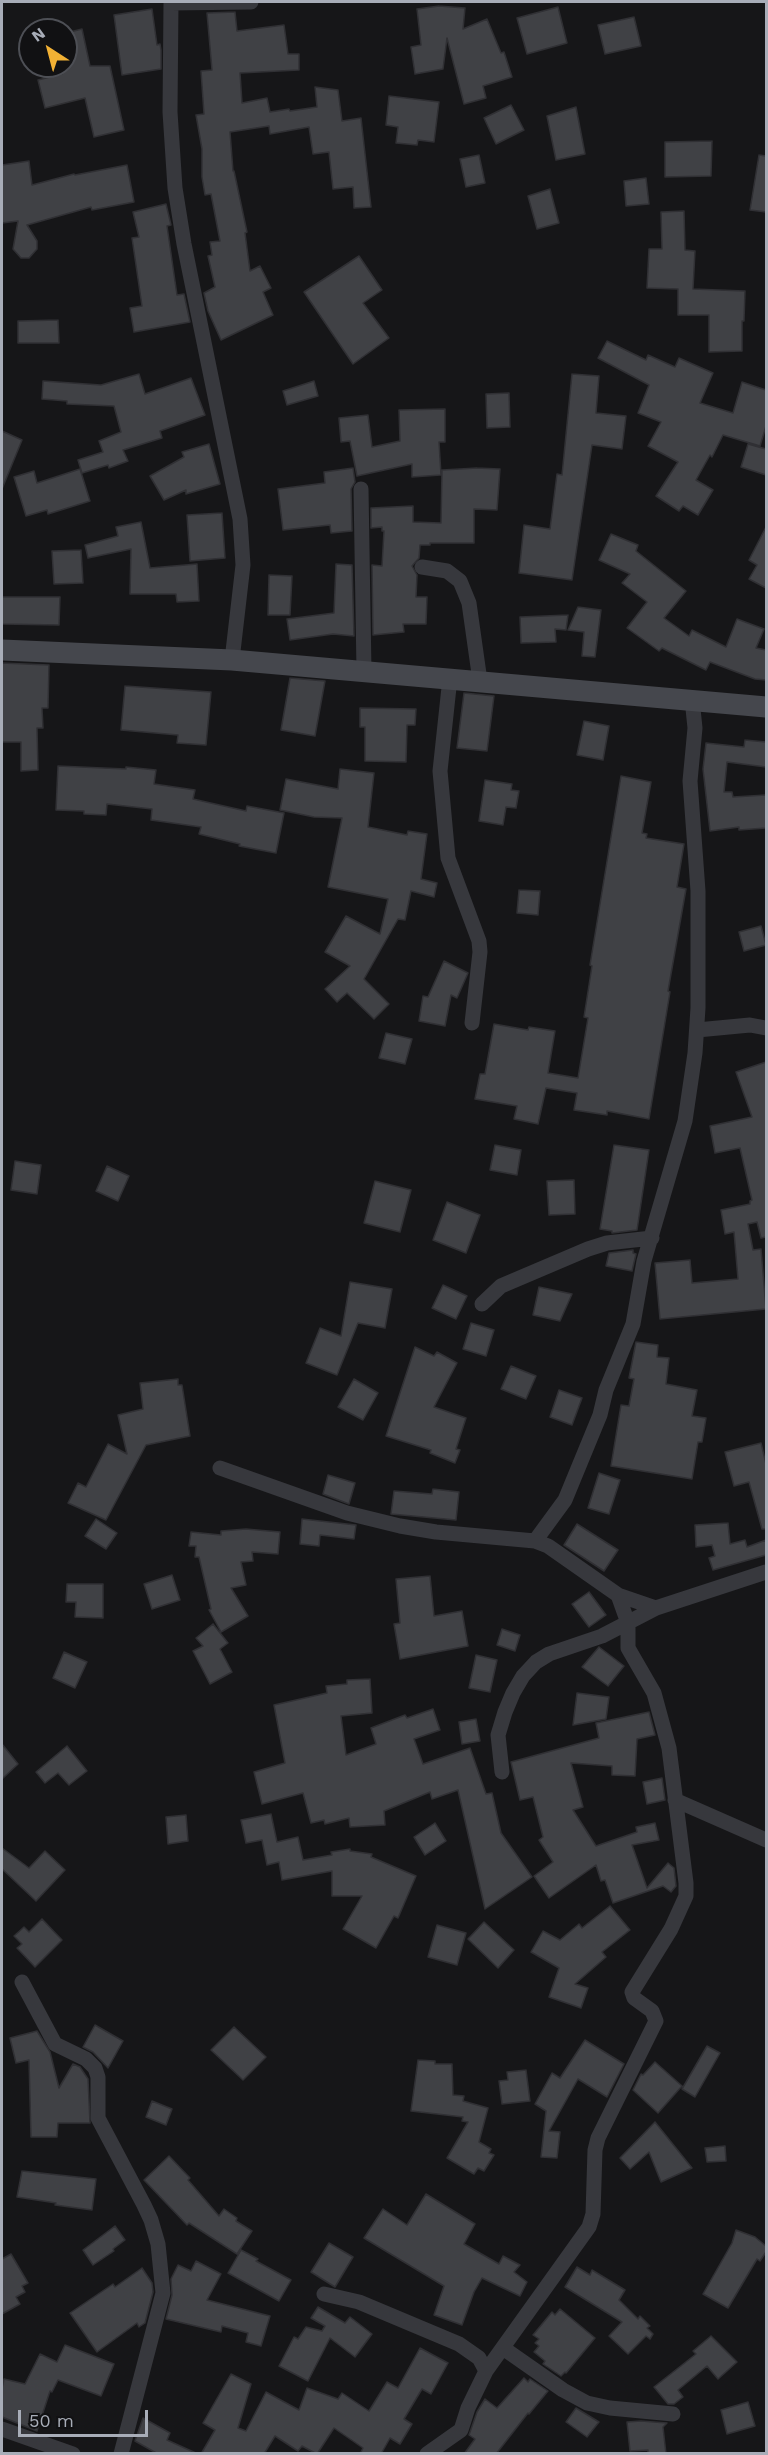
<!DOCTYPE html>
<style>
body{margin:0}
#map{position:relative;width:768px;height:2455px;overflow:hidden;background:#161618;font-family:"Work Sans",sans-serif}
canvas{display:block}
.frame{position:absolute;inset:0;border:3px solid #a8adb8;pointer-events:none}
.north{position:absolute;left:18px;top:18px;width:60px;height:60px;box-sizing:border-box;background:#111113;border:2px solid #4d4f55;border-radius:50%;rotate:324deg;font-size:16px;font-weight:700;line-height:24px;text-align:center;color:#a8adb8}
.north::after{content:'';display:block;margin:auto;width:21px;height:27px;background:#f2b134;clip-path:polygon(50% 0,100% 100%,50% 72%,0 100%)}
.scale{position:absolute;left:18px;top:2410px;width:130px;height:27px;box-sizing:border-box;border:3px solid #a8adb8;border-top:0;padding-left:8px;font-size:18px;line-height:21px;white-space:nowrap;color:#a8adb8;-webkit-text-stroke:4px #111113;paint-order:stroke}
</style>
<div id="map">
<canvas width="768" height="2455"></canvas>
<div class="frame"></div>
<div class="north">N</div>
<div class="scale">50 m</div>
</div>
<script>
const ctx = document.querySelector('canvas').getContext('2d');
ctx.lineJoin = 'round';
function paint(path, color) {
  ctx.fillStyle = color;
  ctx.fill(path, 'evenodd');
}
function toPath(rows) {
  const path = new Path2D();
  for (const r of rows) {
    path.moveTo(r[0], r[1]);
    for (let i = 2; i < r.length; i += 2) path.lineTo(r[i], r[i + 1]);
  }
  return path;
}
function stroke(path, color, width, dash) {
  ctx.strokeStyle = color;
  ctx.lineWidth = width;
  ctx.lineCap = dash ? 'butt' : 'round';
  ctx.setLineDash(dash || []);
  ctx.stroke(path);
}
const building = toPath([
 [439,6,465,8,463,29,487,19,501,53,504,52,512,77,483,86,486,98,464,104,447,38,443,69,415,74,411,47,421,45,417,9,439,6],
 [558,7,567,43,527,54,517,18,558,7],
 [152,9,157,45,160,44,161,50,161,69,122,75,114,15,152,9],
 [235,12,237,31,284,25,288,54,299,54,299,70,240,73,242,103,267,98,270,112,289,109,290,111,317,107,315,87,338,90,342,121,361,118,371,207,354,208,353,187,333,189,329,152,313,154,309,127,270,134,269,126,230,132,233,171,234,171,247,232,245,233,250,271,260,266,271,288,263,292,273,315,221,340,208,311,204,293,215,287,208,256,212,255,210,242,220,241,211,194,205,195,202,177,202,149,196,115,204,114,201,71,212,70,207,13,235,12],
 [634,17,641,46,605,54,598,25,634,17],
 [82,29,90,66,110,66,124,130,94,137,85,98,45,108,38,80,62,74,60,66,66,66,66,33,82,29],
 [389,96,439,102,434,142,418,140,417,145,396,143,398,127,386,125,389,96],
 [511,105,524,130,496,144,484,118,511,105],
 [576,107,585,154,556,160,547,116,576,107],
 [712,141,711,176,665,177,665,142,712,141],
 [479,155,485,183,466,187,460,159,479,155],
 [759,155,766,156,766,212,750,210,759,155],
 [29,161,32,185,74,174,75,175,127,165,134,202,92,210,91,207,27,225,37,241,37,249,29,258,21,258,13,249,18,221,2,223,2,165,29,161],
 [646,178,649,204,626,206,624,181,646,178],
 [550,189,559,223,537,229,528,196,550,189],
 [166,204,171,225,167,226,177,295,184,294,190,322,134,332,130,308,142,306,132,238,139,237,133,212,166,204],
 [684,211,685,250,695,251,693,289,745,291,744,321,742,321,742,351,709,352,709,315,678,315,678,289,647,288,649,249,662,249,661,212,684,211],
 [359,256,382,290,363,303,389,338,353,364,304,292,359,256],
 [58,320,59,343,18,343,18,321,58,320],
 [607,341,646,360,648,355,675,367,679,358,713,373,700,403,733,413,742,382,766,390,766,426,760,446,723,435,712,457,710,455,696,480,713,490,698,515,683,506,679,511,656,496,678,462,648,446,661,422,638,413,649,385,598,358,607,341],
 [139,374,145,394,191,378,205,415,160,431,162,438,123,450,128,461,109,468,108,465,82,473,78,460,103,452,99,441,121,432,114,406,67,404,67,401,42,399,43,381,101,385,139,374],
 [572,374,599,376,596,413,626,416,622,449,592,445,572,580,519,573,524,525,550,529,557,474,562,475,572,374],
 [314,381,318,396,287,405,283,391,314,381],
 [509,393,510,427,487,428,486,394,509,393],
 [445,409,445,442,439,442,441,475,412,477,412,464,357,476,350,441,341,442,339,418,368,415,372,447,400,441,399,410,445,409],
 [2,431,22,440,2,489,2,431],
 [209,444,220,484,186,494,186,490,164,500,150,476,184,457,182,452,209,444],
 [748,444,766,449,766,475,741,467,748,444],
 [353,468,355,482,351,489,352,531,331,533,330,525,283,530,278,489,325,483,324,472,353,468],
 [477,468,500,469,497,510,474,509,474,543,430,543,430,545,420,545,419,558,412,566,417,575,416,597,427,597,426,624,403,624,404,632,373,635,372,565,382,566,384,531,382,531,382,527,371,528,371,508,413,506,413,522,441,523,442,470,477,468],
 [80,469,90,501,48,514,47,510,26,516,14,477,34,471,37,483,80,469],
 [222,513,225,558,190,561,187,515,222,513],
 [141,522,150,568,197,564,199,601,177,602,176,594,130,594,131,549,88,558,85,545,118,536,116,527,141,522],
 [766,527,766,588,749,579,757,565,749,560,766,527],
 [611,534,638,545,636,551,686,591,664,618,689,636,692,630,726,647,737,619,764,629,756,648,766,650,766,680,755,679,710,662,706,670,662,648,659,651,627,628,647,602,622,583,630,574,599,560,611,534],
 [81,550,83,583,54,584,52,551,81,550],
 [336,564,352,565,354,636,333,634,290,640,287,619,334,613,336,564],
 [269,575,292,576,290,615,268,615,269,575],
 [2,597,60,597,59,625,2,624,2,597],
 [578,607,601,610,595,657,582,656,584,632,568,630,578,607],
 [568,615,566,630,555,629,556,642,521,643,520,617,568,615],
 [2,663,49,665,48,708,42,708,43,728,37,728,38,770,21,771,21,742,2,742,2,663],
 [290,678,325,681,315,736,281,730,290,678],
 [125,686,211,692,206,745,177,743,178,735,121,730,125,686],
 [464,693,494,696,487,751,457,748,464,693],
 [360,708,416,709,415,725,407,725,406,762,365,761,365,727,360,727,360,708],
 [584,721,609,726,603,760,577,755,584,721],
 [745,740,766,742,766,767,727,762,724,792,732,792,733,797,766,795,766,828,739,830,739,827,710,831,703,769,706,743,744,747,745,740],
 [58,766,126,769,126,767,156,770,154,784,195,790,193,799,246,811,247,806,284,813,276,853,239,846,240,844,199,834,201,827,151,820,152,809,107,804,106,815,84,814,84,811,56,810,58,766],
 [340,769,374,773,368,827,407,835,408,831,427,834,421,879,437,883,434,897,411,891,405,920,398,919,364,979,389,1004,374,1019,347,993,337,1002,325,989,350,966,325,952,346,916,380,934,388,899,328,887,342,818,314,817,280,810,286,779,338,789,340,769],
 [621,776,651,782,642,833,647,834,646,838,684,844,677,887,686,889,668,991,670,992,649,1119,607,1111,607,1115,574,1110,577,1093,546,1088,538,1124,514,1119,517,1106,475,1099,480,1074,485,1074,494,1024,528,1030,529,1027,555,1031,548,1073,578,1078,588,1018,584,1017,592,966,590,965,621,776],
 [485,780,512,784,511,790,519,791,516,808,506,807,503,825,479,821,485,780],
 [519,890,540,891,538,915,517,913,519,890],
 [761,926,766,945,744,951,739,932,761,926],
 [444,961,468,973,457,998,451,995,445,1026,419,1021,423,996,428,997,444,961],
 [386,1033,412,1039,405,1064,379,1058,386,1033],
 [766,1062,766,1237,761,1238,757,1222,748,1224,753,1250,761,1249,766,1309,660,1319,655,1263,690,1260,692,1283,738,1279,734,1232,725,1234,721,1210,750,1204,750,1201,752,1200,740,1148,715,1153,710,1126,752,1117,736,1072,766,1062],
 [495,1145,521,1150,517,1175,490,1170,495,1145],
 [614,1145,649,1150,637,1230,612,1233,612,1231,600,1229,614,1145],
 [15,1161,41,1165,37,1194,11,1190,15,1161],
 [107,1166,129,1176,118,1201,96,1191,107,1166],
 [574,1180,575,1214,549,1215,547,1181,574,1180],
 [375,1181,411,1190,400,1232,364,1223,375,1181],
 [447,1202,480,1215,466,1253,433,1240,447,1202],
 [633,1250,633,1253,636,1254,632,1271,606,1266,609,1253,633,1250],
 [350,1282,392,1289,385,1328,358,1323,337,1375,306,1363,320,1328,341,1336,350,1282],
 [443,1285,467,1296,456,1319,432,1308,443,1285],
 [539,1287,572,1294,560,1321,533,1315,539,1287],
 [471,1323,494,1330,486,1356,463,1349,471,1323],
 [636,1342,658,1345,657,1357,669,1358,666,1384,697,1390,692,1416,706,1418,702,1442,698,1442,692,1479,611,1466,621,1405,629,1406,634,1379,629,1378,636,1342],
 [415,1347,434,1356,437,1352,457,1363,434,1407,466,1418,456,1449,460,1450,455,1463,430,1453,431,1450,386,1436,415,1347],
 [511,1366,536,1376,526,1399,501,1389,511,1366],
 [178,1379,178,1385,182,1385,190,1436,146,1445,106,1520,68,1503,78,1483,86,1487,108,1444,127,1454,118,1415,143,1409,140,1383,178,1379],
 [354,1379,378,1393,363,1420,338,1407,354,1379],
 [559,1390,582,1398,572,1425,550,1417,559,1390],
 [761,1443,766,1464,766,1529,762,1529,749,1482,734,1486,725,1452,761,1443],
 [599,1473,620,1480,609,1514,588,1508,599,1473],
 [328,1475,355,1483,349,1504,323,1494,328,1475],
 [433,1489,459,1492,456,1520,391,1514,394,1491,432,1494,433,1489],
 [96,1519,117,1533,106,1549,85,1536,96,1519],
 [302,1519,356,1525,354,1539,320,1535,319,1546,300,1544,302,1519],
 [728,1523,730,1544,745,1540,747,1547,766,1540,766,1555,713,1570,709,1558,715,1556,712,1545,696,1547,695,1525,728,1523],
 [577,1524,618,1550,604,1571,564,1545,577,1524],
 [246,1529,280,1532,278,1554,252,1552,253,1561,241,1562,246,1585,231,1588,248,1616,221,1632,209,1610,211,1609,199,1557,195,1557,196,1546,189,1546,191,1532,221,1535,221,1531,246,1529],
 [172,1575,180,1600,152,1609,144,1584,172,1575],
 [430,1576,434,1616,462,1611,468,1646,400,1659,394,1624,400,1623,396,1579,430,1576],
 [67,1584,103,1584,103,1618,75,1617,76,1602,66,1602,67,1584],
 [589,1592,606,1615,589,1627,572,1604,589,1592],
 [213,1624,228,1643,220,1649,232,1672,210,1684,193,1651,203,1646,196,1638,213,1624],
 [502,1629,520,1635,515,1651,497,1645,502,1629],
 [599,1647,624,1666,608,1686,582,1667,599,1647],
 [64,1652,87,1662,75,1688,53,1678,64,1652],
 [476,1655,497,1660,490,1692,469,1688,476,1655],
 [370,1679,372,1713,341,1716,346,1755,376,1744,371,1728,405,1715,407,1718,433,1709,440,1730,414,1739,423,1764,470,1748,486,1794,492,1793,501,1833,532,1877,485,1909,458,1790,432,1799,430,1792,384,1811,385,1825,350,1827,349,1818,325,1824,324,1820,311,1823,303,1793,262,1804,254,1772,285,1763,274,1705,327,1693,326,1686,347,1684,347,1680,370,1679],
 [577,1693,609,1697,606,1719,573,1725,577,1693],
 [649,1712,655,1735,637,1739,635,1776,612,1775,612,1766,571,1763,583,1807,573,1810,596,1846,637,1832,636,1827,655,1823,659,1840,632,1845,647,1888,668,1863,674,1868,676,1886,671,1892,663,1886,613,1903,605,1880,601,1881,596,1865,549,1898,534,1876,553,1862,539,1840,543,1837,533,1797,520,1800,511,1762,599,1738,596,1723,649,1712],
 [476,1719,480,1741,462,1744,459,1722,476,1719],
 [2,1744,18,1764,2,1779,2,1744],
 [67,1746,87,1771,69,1785,58,1773,45,1783,36,1772,67,1746],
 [662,1778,665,1800,647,1804,643,1782,662,1778],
 [271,1814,277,1842,298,1837,303,1860,332,1855,331,1852,350,1849,350,1851,372,1854,371,1857,416,1876,398,1918,394,1916,376,1948,343,1929,362,1896,332,1896,332,1871,282,1880,279,1862,267,1865,262,1840,246,1843,241,1820,271,1814],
 [186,1815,188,1841,168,1844,166,1817,186,1815],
 [435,1823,446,1841,425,1855,414,1837,435,1823],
 [2,1848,29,1868,45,1851,65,1870,36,1901,2,1869,2,1848],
 [610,1906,630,1930,602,1952,606,1957,575,1984,588,1988,581,2008,549,1997,559,1968,531,1952,543,1931,560,1940,579,1924,582,1928,610,1906],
 [42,1919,62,1940,35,1967,17,1948,22,1944,14,1936,24,1927,29,1932,42,1919],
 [484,1922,514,1950,498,1968,468,1939,484,1922],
 [437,1925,466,1933,457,1965,428,1957,437,1925],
 [95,2025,123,2041,108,2068,93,2052,83,2047,95,2025],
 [234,2027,266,2057,243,2080,211,2050,234,2027],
 [37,2031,50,2052,59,2088,73,2064,80,2067,88,2079,90,2123,58,2123,57,2137,31,2137,29,2060,16,2063,10,2038,37,2031],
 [585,2040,624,2064,607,2097,578,2079,549,2131,560,2132,557,2158,541,2157,546,2111,535,2104,552,2073,560,2078,585,2040],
 [707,2046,720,2053,695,2097,682,2089,707,2046],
 [418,2060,435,2061,435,2064,452,2064,453,2095,464,2096,463,2101,488,2108,479,2142,491,2149,489,2153,494,2155,484,2171,478,2168,474,2174,447,2158,468,2122,462,2121,463,2117,411,2111,418,2060],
 [655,2062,682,2086,658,2113,633,2090,641,2074,643,2075,655,2062],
 [526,2070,530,2101,502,2104,499,2081,508,2080,507,2072,526,2070],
 [152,2101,172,2109,166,2125,146,2117,152,2101],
 [655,2122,692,2168,661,2182,649,2152,630,2169,620,2158,655,2122],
 [725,2146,726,2161,707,2162,705,2148,725,2146],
 [169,2156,190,2178,188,2180,219,2216,224,2209,237,2218,236,2221,252,2231,237,2254,189,2223,187,2225,144,2180,169,2156],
 [22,2171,96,2179,92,2210,55,2205,56,2203,17,2197,22,2171],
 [426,2194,475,2224,464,2244,499,2264,503,2256,520,2265,514,2272,527,2282,520,2296,482,2278,474,2292,462,2325,434,2315,444,2286,364,2238,383,2209,407,2225,426,2194],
 [115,2226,125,2240,113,2249,114,2251,93,2265,83,2250,115,2226],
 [736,2230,755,2237,766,2246,766,2252,760,2261,757,2259,728,2308,703,2294,732,2243,736,2230],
 [329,2243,353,2257,335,2287,311,2272,329,2243],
 [241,2250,258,2259,256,2261,291,2280,279,2301,228,2273,241,2250],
 [11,2254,28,2283,22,2286,25,2292,16,2297,20,2304,2,2314,2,2259,11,2254],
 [196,2261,221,2274,207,2300,270,2316,261,2346,246,2342,248,2333,222,2326,221,2332,166,2319,172,2295,171,2279,178,2265,191,2271,196,2261],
 [577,2267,590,2275,592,2270,625,2290,619,2300,638,2319,640,2316,650,2326,647,2328,653,2334,650,2339,646,2336,628,2354,609,2336,622,2322,565,2287,577,2267],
 [142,2268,152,2283,153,2292,145,2323,139,2327,137,2323,97,2352,70,2313,113,2284,115,2287,142,2268],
 [318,2307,345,2323,350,2317,372,2334,355,2357,330,2338,308,2381,279,2366,294,2337,298,2339,306,2327,322,2331,325,2326,311,2318,318,2307],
 [560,2309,595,2338,566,2373,565,2372,561,2376,543,2364,545,2361,534,2352,539,2346,535,2343,539,2339,533,2335,552,2312,555,2315,560,2309],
 [711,2336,737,2362,718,2379,707,2366,678,2390,683,2397,674,2404,668,2404,654,2387,696,2354,693,2351,711,2336],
 [65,2345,114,2364,101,2396,58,2380,52,2392,50,2391,37,2431,2,2417,2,2388,4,2379,25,2384,40,2354,57,2362,65,2345],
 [420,2348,448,2363,431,2394,422,2389,404,2419,412,2424,400,2444,390,2438,381,2454,360,2454,363,2448,334,2428,317,2454,302,2446,298,2451,275,2436,264,2454,201,2454,215,2430,203,2423,231,2374,251,2384,238,2428,246,2431,266,2392,299,2410,307,2388,338,2399,342,2393,369,2411,387,2382,398,2388,420,2348],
 [524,2378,528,2382,530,2379,548,2391,529,2414,528,2413,496,2454,464,2454,475,2439,469,2435,477,2412,485,2399,497,2408,524,2378],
 [748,2402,755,2426,727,2434,721,2410,748,2402],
 [576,2408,599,2422,587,2437,566,2422,576,2408],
 [143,2418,170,2433,167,2440,198,2454,158,2454,135,2441,143,2418],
 [641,2421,667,2423,663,2427,666,2454,648,2454,648,2450,630,2451,627,2422,641,2421]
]);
const minor = toPath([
 [171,2,170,112,175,188,184,244,240,519,243,565,232,660],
 [171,3,251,2],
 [361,489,364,671],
 [422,567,447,571,460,581,469,603,480,681],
 [450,678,440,771,448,858,479,941,480,952,472,1023],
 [697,1030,750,1025,766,1028],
 [482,1304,501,1286,588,1249,607,1243,652,1238],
 [220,1468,347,1513,400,1526,436,1532,535,1541,548,1546,618,1595,656,1608],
 [535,1541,565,1500,600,1415,606,1390,633,1324,644,1261,685,1121,695,1053,698,1008,698,891,690,781,695,728,692,699],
 [502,1772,498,1735,505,1712,513,1693,523,1676,536,1662,549,1654,602,1636,656,1608,766,1572],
 [675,1800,766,1840],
 [22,1982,55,2044,86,2059,95,2068,98,2077,98,2118,144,2205,151,2220,158,2244,163,2293,121,2454],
 [324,2294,359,2302,459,2344,479,2358,486,2371],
 [503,2348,563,2390,587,2403,610,2408,673,2414],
 [2,2429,73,2454],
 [427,2454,461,2430,468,2408,486,2371,589,2227,593,2214,595,2150,598,2138,656,2021,652,2011,634,1998,632,1992,671,1929,686,1896,686,1883,669,1748,654,1693,628,1648,628,1623,618,1595]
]);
const secondary = toPath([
 [2,650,232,660,766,707]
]);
paint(building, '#404145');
stroke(building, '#303034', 1.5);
stroke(minor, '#37383d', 15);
stroke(secondary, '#45474d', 21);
</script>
